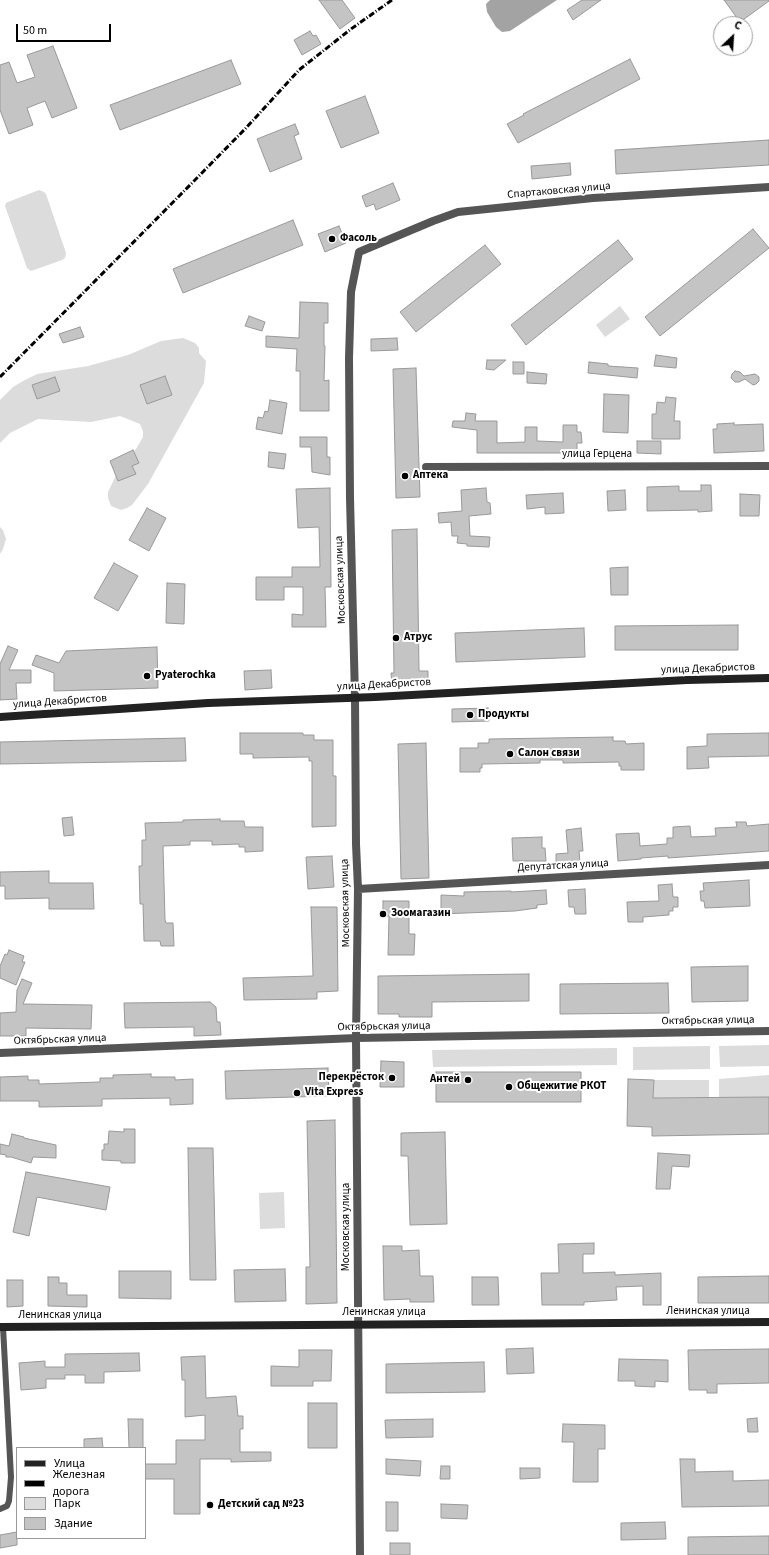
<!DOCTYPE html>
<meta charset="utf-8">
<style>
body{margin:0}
#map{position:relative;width:769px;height:1555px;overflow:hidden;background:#fff;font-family:"Source Sans 3",sans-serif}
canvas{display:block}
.legend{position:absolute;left:16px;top:1447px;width:130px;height:92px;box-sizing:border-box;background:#fff;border:1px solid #999;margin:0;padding:5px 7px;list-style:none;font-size:12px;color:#000}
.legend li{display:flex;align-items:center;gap:8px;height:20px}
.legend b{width:20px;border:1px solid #999}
.north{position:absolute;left:713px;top:16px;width:40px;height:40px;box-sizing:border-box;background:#fff;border:1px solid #999;border-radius:50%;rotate:25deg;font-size:11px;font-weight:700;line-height:16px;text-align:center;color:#000}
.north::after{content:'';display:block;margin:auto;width:14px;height:18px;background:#000;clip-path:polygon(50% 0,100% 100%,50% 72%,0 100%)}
.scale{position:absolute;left:16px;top:24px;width:95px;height:18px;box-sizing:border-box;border:2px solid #000;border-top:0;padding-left:5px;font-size:12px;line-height:14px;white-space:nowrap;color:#000;-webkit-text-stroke:3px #fff;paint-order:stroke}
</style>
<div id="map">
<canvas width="769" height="1555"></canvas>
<ul class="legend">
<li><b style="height:5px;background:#222"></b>Улица</li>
<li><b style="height:5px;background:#000"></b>Железная дорога</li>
<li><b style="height:11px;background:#dcdcdc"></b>Парк</li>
<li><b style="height:11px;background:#c4c4c4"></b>Здание</li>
</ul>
<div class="north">С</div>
<div class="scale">50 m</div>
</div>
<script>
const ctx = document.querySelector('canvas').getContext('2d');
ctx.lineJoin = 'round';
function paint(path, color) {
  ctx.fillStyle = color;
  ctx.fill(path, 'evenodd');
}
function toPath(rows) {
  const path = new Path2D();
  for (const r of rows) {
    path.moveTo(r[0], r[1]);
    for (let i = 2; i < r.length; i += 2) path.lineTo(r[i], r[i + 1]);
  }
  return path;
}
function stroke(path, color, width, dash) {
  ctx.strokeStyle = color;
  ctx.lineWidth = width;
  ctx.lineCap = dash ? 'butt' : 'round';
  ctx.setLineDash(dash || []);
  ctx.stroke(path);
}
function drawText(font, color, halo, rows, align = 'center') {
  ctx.font = font + ' "Source Sans 3",sans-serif';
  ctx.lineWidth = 4;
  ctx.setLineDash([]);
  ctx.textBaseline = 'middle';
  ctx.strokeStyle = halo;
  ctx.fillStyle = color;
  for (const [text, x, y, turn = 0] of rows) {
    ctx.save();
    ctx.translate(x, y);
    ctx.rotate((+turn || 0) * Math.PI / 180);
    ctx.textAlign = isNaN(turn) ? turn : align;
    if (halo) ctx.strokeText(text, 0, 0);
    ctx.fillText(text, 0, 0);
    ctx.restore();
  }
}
const green = toPath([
 [39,190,44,192,46,194,66,253,65,258,62,260,31,271,27,268,5,206,6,203,8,202],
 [620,306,630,319,605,337,596,325],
 [183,338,195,343,199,348,199,353,206,361,204,383,148,484,132,505,127,508,121,510,111,506,108,498,108,492,121,465,136,449,143,437,143,431,140,424,120,416,91,422,38,419,10,433,0,443,0,400,13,387,23,381,37,374,88,366,128,355,161,341],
 [0,527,3,530,6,539,3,549,0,554],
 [769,1045,769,1066,720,1067,719,1046],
 [710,1046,710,1069,633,1070,633,1047],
 [617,1048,617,1065,433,1067,432,1050],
 [769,1075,769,1097,719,1097,719,1079],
 [654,1080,709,1080,709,1097,653,1098],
 [284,1192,285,1228,260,1229,259,1193]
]);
const water = toPath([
 [490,0,557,0,510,31,502,32,496,27,487,12,486,4]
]);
const building = toPath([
 [319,0,342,0,355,18,340,29,319,0],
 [582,0,601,0,573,20,567,10,582,0],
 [724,0,769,0,769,1,740,22,724,0],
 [310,31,313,36,316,35,321,44,302,55,294,40,310,31],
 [53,46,77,108,52,118,45,101,27,108,33,125,9,134,0,110,0,65,9,62,17,83,35,77,27,55,53,46],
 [630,59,640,79,518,143,507,124,524,115,523,114,630,59],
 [231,60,241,84,120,130,110,105,231,60],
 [365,96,379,133,341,148,326,111,365,96],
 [295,124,299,134,294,136,302,159,270,172,257,139,295,124],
 [769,140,769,165,616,174,615,150,769,140],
 [570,163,571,175,532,179,531,166,570,163],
 [393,183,400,200,376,210,374,204,366,207,362,196,393,183],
 [293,220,303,245,183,293,173,269,293,220],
 [339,226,346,243,325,252,318,234,339,226],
 [753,229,769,248,660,336,645,317,753,229],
 [618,240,633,259,526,345,511,325,618,240],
 [485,245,501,264,416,332,400,312,485,245],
 [300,302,328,303,328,323,324,323,324,346,325,346,324,381,329,380,329,411,300,411,300,371,296,371,297,349,266,347,266,336,299,338,300,302],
 [249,316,265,322,262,331,245,326,249,316],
 [80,327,84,337,63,343,59,334,80,327],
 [397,338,398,350,371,351,371,339,397,338],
 [656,355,677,358,676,368,654,366,656,355],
 [487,360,506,360,494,370,486,369,487,360],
 [513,362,524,362,524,374,513,374,513,362],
 [589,362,608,364,608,366,638,368,637,378,588,373,589,362],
 [416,368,420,497,396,498,393,369,416,368],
 [735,371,740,372,744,376,755,374,759,377,759,381,756,384,753,385,745,379,739,382,735,382,731,378,732,374,735,371],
 [527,372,547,374,546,384,527,383,527,372],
 [165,376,172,395,147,404,140,385,165,376],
 [55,377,60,391,37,399,32,385,55,377],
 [604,394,629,395,628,433,603,432,604,394],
 [666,397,676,398,674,421,680,421,680,439,652,439,652,414,656,414,657,402,665,403,666,397],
 [270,400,287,403,282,434,256,429,258,417,263,418,265,411,268,412,270,400],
 [466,413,476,414,475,421,497,421,497,443,525,442,525,427,537,427,537,441,563,442,563,425,577,425,577,432,581,432,582,443,577,443,577,453,477,453,477,430,452,427,453,421,465,421,466,413],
 [734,423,734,425,763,424,764,451,714,453,713,429,717,429,717,424,734,423],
 [300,437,327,437,327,457,330,457,330,475,312,472,311,447,300,447,300,437],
 [637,441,661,441,661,454,637,453,637,441],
 [133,450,139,463,132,466,136,474,118,481,110,461,133,450],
 [269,452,286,454,284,469,268,467,269,452],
 [701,485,711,485,712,511,698,512,698,510,647,511,647,487,679,486,679,491,701,491,701,485],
 [330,488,331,587,325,587,326,627,292,627,292,614,303,615,303,587,284,587,284,600,256,600,256,577,292,577,292,567,320,567,319,527,298,528,296,489,330,488],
 [486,488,487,502,490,503,491,514,469,516,470,536,490,537,489,547,467,546,467,544,457,543,458,536,452,536,451,522,439,523,438,513,462,511,461,490,486,488],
 [625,490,626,510,608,511,607,491,625,490],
 [563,493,564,513,545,514,545,507,527,509,526,495,563,493],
 [740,494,760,495,759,516,740,516,740,494],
 [147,508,166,518,149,551,129,540,147,508],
 [417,529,419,671,428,671,428,684,392,685,391,673,394,673,392,530,417,529],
 [114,563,138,576,118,611,94,598,114,563],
 [628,567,628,595,611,595,610,568,628,567],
 [167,583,185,584,184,624,166,623,167,583],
 [738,625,738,650,615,650,615,626,738,625],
 [584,628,585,657,456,662,455,633,584,628],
 [8,646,18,650,9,670,31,670,31,683,16,683,17,699,0,700,0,664,8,646],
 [157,647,158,688,54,691,54,673,32,665,36,655,59,663,66,651,157,647],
 [271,670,272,688,245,690,244,671,271,670],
 [488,708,489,721,452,722,452,709,488,708],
 [240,733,303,733,303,735,314,735,314,740,333,740,333,776,336,776,336,826,312,827,312,761,309,761,309,757,253,758,253,754,240,754,240,733],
 [769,733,769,756,708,757,709,768,687,769,687,747,707,746,707,734,769,733],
 [613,737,613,741,625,741,626,744,644,743,644,770,621,770,621,766,619,766,619,762,563,763,563,760,540,760,540,763,482,764,482,768,480,768,480,772,460,772,460,748,478,748,478,743,489,743,489,739,613,737],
 [185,738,186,761,0,764,0,742,185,738],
 [426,743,429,878,401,879,398,744,426,743],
 [72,817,74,835,64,836,62,818,72,817],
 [220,819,220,821,244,821,245,827,263,827,263,851,245,852,245,847,239,847,239,844,212,845,212,841,190,841,190,845,163,846,165,920,166,923,173,923,174,946,161,946,160,941,144,941,143,904,140,904,139,866,142,866,142,840,146,840,145,823,183,822,183,820,220,819],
 [736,822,746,822,747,826,769,824,769,851,668,858,668,856,641,858,641,859,618,861,616,834,639,833,640,846,667,844,667,838,673,838,673,827,690,826,691,837,716,836,715,828,737,827,736,822],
 [581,828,583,851,579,851,580,863,556,864,556,854,568,853,566,830,581,828],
 [542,837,542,848,545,848,546,861,513,861,512,838,542,837],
 [332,856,334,887,308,889,306,857,332,856],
 [49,871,49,883,93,883,94,909,49,909,49,898,5,899,5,886,0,886,0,872,49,871],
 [749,880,750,906,705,908,704,901,701,901,700,891,704,891,703,883,749,880],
 [672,884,673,897,678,897,678,907,673,907,673,911,669,911,669,915,643,917,643,922,628,922,627,902,659,901,658,885,672,884],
 [585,889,586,914,575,914,574,907,569,907,568,890,585,889],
 [546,890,547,904,537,905,537,908,515,911,441,914,441,895,464,896,464,892,511,891,511,892,546,890],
 [383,901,409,901,409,934,415,934,414,955,388,955,389,916,383,916,383,901],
 [311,907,337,907,338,991,317,992,317,999,244,1000,243,978,313,976,311,907],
 [9,950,24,956,22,962,25,962,16,985,0,978,0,966,5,954,7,955,9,950],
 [748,966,748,1001,692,1002,691,967,748,966],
 [529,974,529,1001,432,1002,432,1017,399,1017,399,1014,378,1014,378,976,529,974],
 [22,979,32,983,23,1004,92,1005,91,1029,26,1028,26,1036,0,1036,0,1013,16,1012,17,990,22,979],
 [668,983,669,1013,560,1014,560,984,668,983],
 [210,1002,216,1007,217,1022,220,1022,221,1035,194,1036,194,1027,125,1028,124,1003,210,1002],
 [381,1061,404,1062,404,1087,380,1087,381,1061],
 [328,1068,329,1096,226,1099,225,1071,328,1068],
 [436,1072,581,1072,581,1102,436,1102,436,1072],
 [151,1074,151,1077,175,1077,175,1080,193,1079,193,1104,170,1105,170,1098,102,1099,102,1106,39,1107,39,1101,0,1101,0,1077,28,1076,28,1080,39,1080,39,1084,100,1082,100,1078,113,1078,113,1075,151,1074],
 [628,1079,654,1080,653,1098,769,1097,769,1134,652,1136,652,1127,627,1126,628,1079],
 [335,1120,337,1303,306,1304,306,1267,310,1267,307,1121,335,1120],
 [124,1129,135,1129,135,1163,121,1163,121,1161,102,1160,102,1150,104,1150,104,1144,108,1144,109,1131,124,1132,124,1129],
 [445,1132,447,1224,410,1225,408,1156,401,1156,401,1133,445,1132],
 [12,1134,24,1137,24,1138,56,1145,56,1158,33,1157,31,1163,11,1157,6,1157,6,1155,0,1154,0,1144,9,1146,12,1134],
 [188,1148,213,1148,216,1280,190,1280,188,1148],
 [658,1153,690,1155,689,1167,672,1166,670,1189,656,1189,658,1153],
 [26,1172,110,1187,106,1210,37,1197,29,1236,13,1232,26,1172],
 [594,1243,594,1254,583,1254,583,1273,615,1272,615,1275,661,1273,661,1305,643,1305,643,1286,616,1287,617,1300,584,1302,584,1305,542,1305,541,1273,559,1273,558,1244,594,1243],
 [383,1246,402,1246,402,1251,419,1250,420,1276,433,1276,434,1302,410,1302,410,1299,384,1300,383,1246],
 [285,1269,286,1301,235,1302,234,1270,285,1269],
 [119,1271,171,1271,171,1299,119,1298,119,1271],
 [769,1276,769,1303,698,1303,698,1277,769,1276],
 [48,1277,59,1277,59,1283,67,1283,67,1295,87,1295,87,1307,48,1306,48,1277],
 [472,1277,498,1277,499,1305,472,1305,472,1277],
 [7,1280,23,1280,23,1306,7,1307,7,1280],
 [533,1348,534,1373,507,1374,506,1349,533,1348],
 [769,1349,769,1383,717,1384,717,1393,707,1393,707,1390,689,1390,688,1350,769,1349],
 [299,1350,332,1350,331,1381,313,1381,313,1386,271,1386,271,1366,299,1367,299,1350],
 [139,1353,140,1371,104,1372,104,1383,85,1383,85,1375,65,1375,65,1379,46,1379,46,1388,21,1390,19,1363,45,1361,45,1367,65,1367,65,1354,139,1353],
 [205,1356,206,1398,236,1396,238,1416,243,1416,243,1429,240,1429,240,1452,271,1452,271,1461,231,1462,231,1459,200,1459,200,1514,174,1514,174,1479,145,1479,145,1464,176,1464,176,1440,205,1440,205,1415,185,1417,185,1380,182,1380,181,1357,205,1356],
 [619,1359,668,1360,668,1382,655,1381,655,1387,635,1386,635,1381,618,1381,619,1359],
 [484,1362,485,1392,386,1393,386,1364,484,1362],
 [308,1403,337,1403,337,1448,308,1448,308,1403],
 [757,1418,758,1432,748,1432,747,1419,757,1418],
 [128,1419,143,1419,143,1448,129,1448,128,1419],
 [433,1419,433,1437,386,1438,385,1420,433,1419],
 [563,1424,605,1425,605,1449,598,1449,598,1482,573,1482,574,1442,562,1442,563,1424],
 [102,1438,103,1448,84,1448,84,1439,102,1438],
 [386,1459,421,1461,420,1476,386,1474,386,1459],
 [680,1459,695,1459,695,1472,733,1471,733,1481,769,1480,769,1506,682,1507,680,1459],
 [441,1466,450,1466,450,1479,440,1479,441,1466],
 [520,1468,540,1468,540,1478,520,1479,520,1468],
 [386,1502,398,1502,398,1531,386,1531,386,1502],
 [441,1504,468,1505,467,1519,441,1518,441,1504],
 [665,1522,666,1539,621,1540,621,1523,665,1522],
 [17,1532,17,1545,0,1548,0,1535,17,1532],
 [769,1536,769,1555,688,1555,688,1537,769,1536],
 [390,1543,410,1543,410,1555,390,1555,390,1543]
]);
const lane = toPath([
 [0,1509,7,1506,9,1501,11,1477,3,1327]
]);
const street = toPath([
 [426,467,769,466],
 [358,889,769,865],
 [0,1053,356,1038,769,1031],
 [360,1555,356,1038,358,889,356,844,355,697,350,498,349,358,351,292,359,252,433,221,458,212,593,198,769,187]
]);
const secondary = toPath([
 [0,717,208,703,375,697,687,680,769,678],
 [0,1327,769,1322]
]);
const rail = toPath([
 [0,377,194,181,246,128,299,70,351,29,392,0]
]);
const markers = [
 [332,239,4,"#000"],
 [405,476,4,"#000"],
 [396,638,4,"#000"],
 [147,676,4,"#000"],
 [470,715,4,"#000"],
 [510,754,4,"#000"],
 [383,914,4,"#000"],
 [392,1078,4,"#000"],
 [468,1080,4,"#000"],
 [509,1087,4,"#000"],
 [297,1093,4,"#000"],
 [210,1505,4,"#000"]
];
const streetNames = [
 ["Спартаковская улица",559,191,-5],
 ["улица Герцена",597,455],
 ["Московская улица",341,580,-92],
 ["улица Декабристов",708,669,-2],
 ["улица Декабристов",384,685,-3],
 ["улица Декабристов",60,702,-4],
 ["Депутатская улица",563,866,-3],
 ["Московская улица",346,903,-91],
 ["Октябрьская улица",708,1021,-1],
 ["Октябрьская улица",384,1027,-1],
 ["Октябрьская улица",60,1040,-2],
 ["Московская улица",347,1227,-90],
 ["Ленинская улица",708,1312],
 ["Ленинская улица",384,1313],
 ["Ленинская улица",60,1316]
];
const poiNames = [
 ["Фасоль",340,239],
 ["Аптека",413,476],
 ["Атрус",404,638],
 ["Pyaterochka",155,676],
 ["Продукты",478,715],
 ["Салон связи",518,754],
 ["Зоомагазин",391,914],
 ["Перекрёсток",384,1078,"right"],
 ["Антей",460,1080,"right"],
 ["Общежитие РКОТ",517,1087],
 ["Vita Express",305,1093],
 ["Детский сад №23",218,1505]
];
paint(green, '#dcdcdc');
paint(water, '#a3a3a3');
paint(building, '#c4c4c4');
stroke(building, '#999', 1);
stroke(lane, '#555', 6);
stroke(street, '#555', 8);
stroke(secondary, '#222', 8);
stroke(rail, '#000', 3, [6, 2, 1, 2]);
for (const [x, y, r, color] of markers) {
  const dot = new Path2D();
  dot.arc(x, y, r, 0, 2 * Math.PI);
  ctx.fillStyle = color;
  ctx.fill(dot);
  stroke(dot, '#fff', 1.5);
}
drawText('11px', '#000', '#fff', streetNames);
drawText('bold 11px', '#000', '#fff', poiNames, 'left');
</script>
